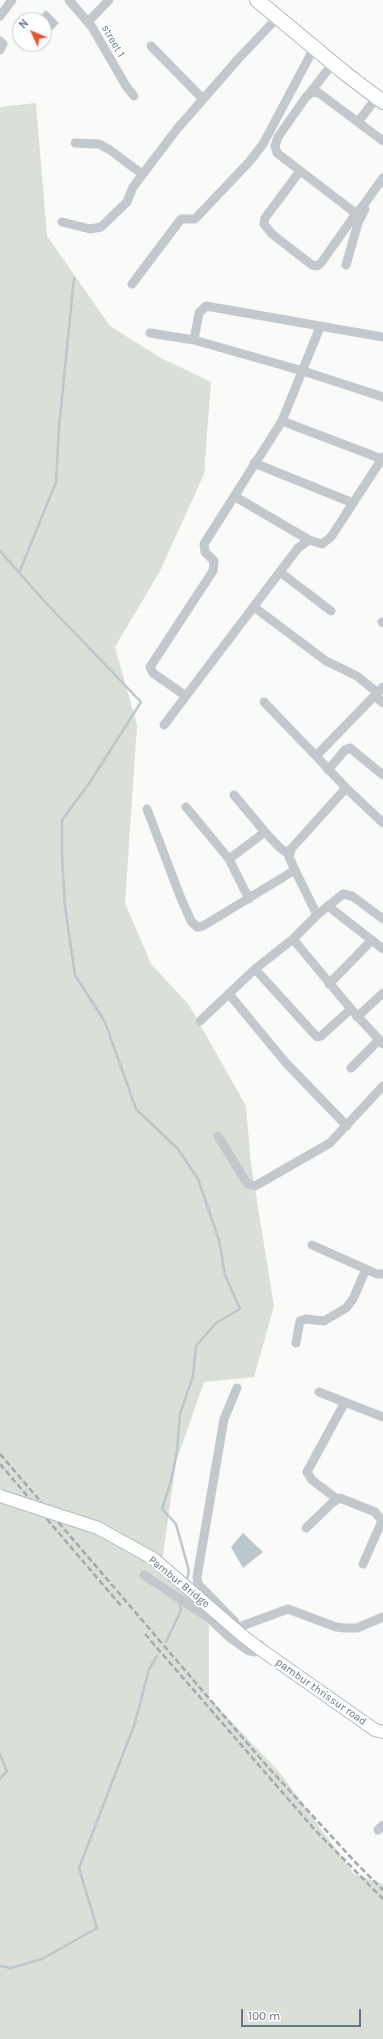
<!DOCTYPE html>
<style>
body{margin:0}
#map{position:relative;width:383px;height:2039px;overflow:hidden;background:#fafaf8;font-family:Karla,sans-serif}
canvas{display:block}
.north{position:absolute;left:12px;top:12px;width:40px;height:40px;box-sizing:border-box;background:#fff;border:1px solid #c1c8cd;border-radius:50%;rotate:314deg;font-size:11px;font-weight:700;line-height:16px;text-align:center;color:#657683}
.north::after{content:'';display:block;margin:auto;width:14px;height:18px;background:#e4572e;clip-path:polygon(50% 0,100% 100%,50% 72%,0 100%)}
.scale{position:absolute;left:241px;top:2009px;width:120px;height:18px;box-sizing:border-box;border:2px solid #657683;border-top:0;padding-left:5px;font-size:12px;line-height:14px;white-space:nowrap;color:#657683;-webkit-text-stroke:3px #fff;paint-order:stroke}
</style>
<div id="map">
<canvas width="383" height="2039"></canvas>
<div class="north">N</div>
<div class="scale">100 m</div>
</div>
<script>
const ctx = document.querySelector('canvas').getContext('2d');
ctx.lineJoin = 'round';
function paint(path, color) {
  ctx.fillStyle = color;
  ctx.fill(path, 'evenodd');
}
function toPath(rows) {
  const path = new Path2D();
  for (const r of rows) {
    path.moveTo(r[0], r[1]);
    for (let i = 2; i < r.length; i += 2) path.lineTo(r[i], r[i + 1]);
  }
  return path;
}
function stroke(path, color, width, dash) {
  ctx.strokeStyle = color;
  ctx.lineWidth = width;
  ctx.lineCap = dash ? 'butt' : 'round';
  ctx.setLineDash(dash || []);
  ctx.stroke(path);
}
function drawText(font, color, halo, rows, align = 'center') {
  ctx.font = font + ' Karla,sans-serif';
  ctx.lineWidth = 4;
  ctx.setLineDash([]);
  ctx.textBaseline = 'middle';
  ctx.strokeStyle = halo;
  ctx.fillStyle = color;
  for (const [text, x, y, turn = 0] of rows) {
    ctx.save();
    ctx.translate(x, y);
    ctx.rotate((+turn || 0) * Math.PI / 180);
    ctx.textAlign = isNaN(turn) ? turn : align;
    if (halo) ctx.strokeText(text, 0, 0);
    ctx.fillText(text, 0, 0);
    ctx.restore();
  }
}
const green = toPath([
 [36,103,47,236,110,326,161,358,211,382,204,474,160,571,115,647,137,725,125,903,151,964,189,1005,246,1106,251,1164,274,1306,254,1377,204,1382,176,1462,162,1562,209,1598,209,1698,280,1773,354,1874,383,1884,383,2039,0,2039,0,107]
]);
const water = toPath([
 [46,10,59,23,45,37,44,20,37,20],
 [243,1533,263,1552,243,1568,231,1547]
]);
const stream = toPath([
 [0,551,46,603,141,702,90,782,62,820,62,855,65,907,75,975,105,1022,136,1109,178,1149,198,1179,219,1240,225,1275,240,1309,216,1323,196,1346,193,1376,180,1414,177,1451,171,1481,162,1509,176,1524,189,1571,187,1579],
 [19,573,56,482,59,428,74,278],
 [166,1642,181,1610,179,1602],
 [0,1754,7,1771,0,1779],
 [0,1966,11,1968,42,1959,97,1928,79,1868,135,1723,149,1669,157,1656]
]);
const minor = toPath([
 [69,0,92,27,126,86,134,96],
 [0,16,12,0],
 [88,22,109,0],
 [0,41,3,44,0,50],
 [151,46,203,99],
 [309,94,333,63],
 [358,122,377,97],
 [383,141,319,93,312,92,306,97,278,137,275,146,277,153,354,212,360,210,383,178],
 [75,143,99,144,110,150,142,174],
 [300,171,265,218,264,224,272,234,312,265,317,266,321,263,357,212],
 [62,222,90,229,101,227,127,202,133,187,177,129,240,57,277,18],
 [346,265,358,223,365,209],
 [132,284,181,219,195,219,250,161,263,144,314,48],
 [150,333,194,340,303,371,383,397],
 [194,340,199,313,206,306,383,337],
 [282,421,382,459],
 [254,463,353,503],
 [234,496,309,540],
 [280,572,331,611],
 [254,607,326,661,357,676,378,693],
 [382,622,383,623],
 [186,696,153,673,150,667,213,571,214,561,205,552,204,544,282,421,320,327],
 [375,696,383,703],
 [264,702,316,756],
 [164,725,298,548,309,540,322,544,331,537,383,457],
 [328,770,345,750,350,748,383,775],
 [346,788,383,823],
 [234,795,265,832,280,848,289,854],
 [186,807,229,859,249,899],
 [147,809,180,896,191,921,197,927,203,926,295,870,289,857,291,849,346,788,316,756,383,687],
 [229,859,265,832],
 [295,870,317,915],
 [328,906,383,949],
 [293,939,351,1009,383,1044],
 [255,969,317,1037,321,1036,351,1009],
 [329,984,372,940],
 [229,994,286,1063,347,1126],
 [357,1017,383,993],
 [200,1021,255,969,293,939,317,915,343,894,352,896,383,919],
 [351,1068,379,1040],
 [218,1136,245,1180,248,1184,255,1186,330,1143,383,1086],
 [312,1245,377,1274,383,1274],
 [296,1343,300,1321,306,1319,324,1321,346,1308,353,1299,366,1269],
 [319,1392,383,1417],
 [337,1499,312,1480,307,1472,345,1402],
 [306,1528,332,1503,340,1498,375,1512,382,1521,363,1564],
 [144,1575,209,1618,229,1637,249,1651,255,1652,260,1649,260,1645],
 [235,1622,198,1584,197,1577,224,1419,237,1388],
 [239,1627,288,1609,336,1627,345,1628,357,1628,383,1617],
 [378,1830,383,1825]
]);
const secondary = toPath([
 [260,1649,375,1730,383,1732]
]);
const primary = toPath([
 [257,0,346,74,383,102]
]);
const rail = toPath([
 [0,1454,266,1765,356,1863,383,1890],
 [0,1464,122,1607],
 [145,1634,315,1830,383,1899]
]);
const secondaryBridge = toPath([
 [0,1496,98,1528,154,1559,243,1636,260,1649]
]);
const streetNames = [
 ["street 1",113,41,60],
 ["Pambur Bridge",179,1582,39],
 ["pambur thrissur road",321,1692,35]
];
paint(green, '#dadfd7');
paint(water, '#bbc7cb');
stroke(stream, '#bbc7cb', 2.5);
stroke(secondary, '#b3babf', 14);
stroke(primary, '#b5babe', 16);
stroke(minor, '#c3c8cc', 9);
stroke(secondary, '#fff', 12);
stroke(primary, '#fff', 14);
stroke(rail, '#a2aab0', 2.5, [6, 3]);
stroke(secondaryBridge, '#b3babf', 14, []);
stroke(secondaryBridge, '#fff', 12);
drawText('11px', '#657683', '#fff', streetNames);
</script>
